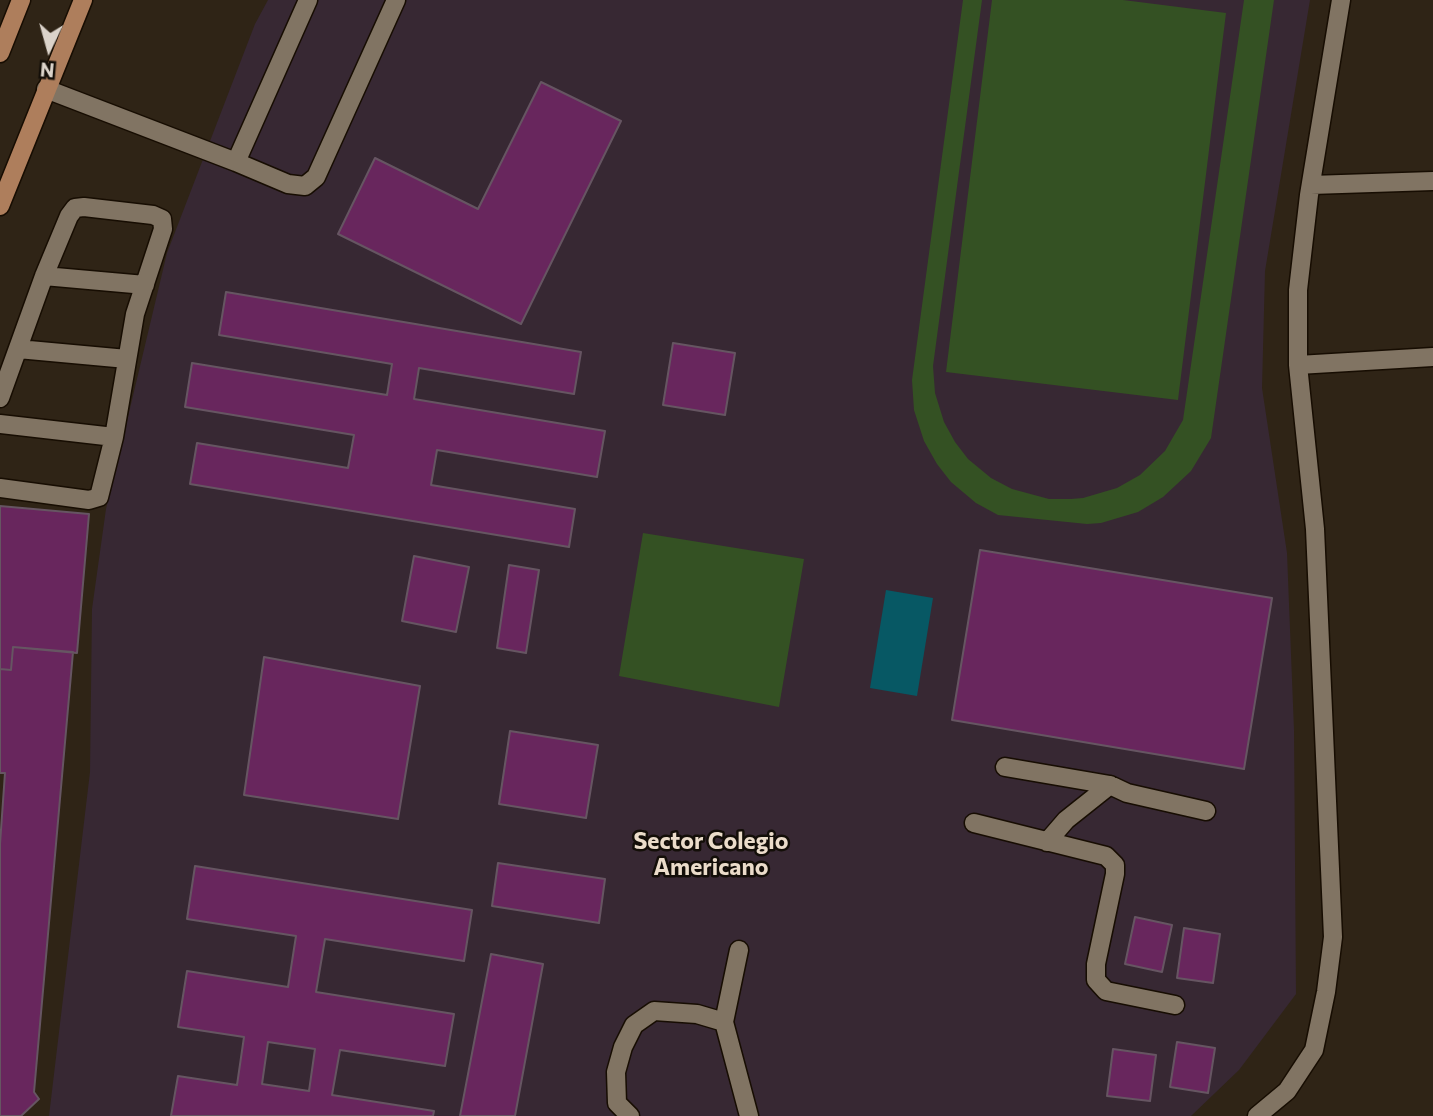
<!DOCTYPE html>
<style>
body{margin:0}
#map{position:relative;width:1433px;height:1116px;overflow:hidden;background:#2f2416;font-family:Commissioner,sans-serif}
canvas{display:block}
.north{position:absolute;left:14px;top:14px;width:70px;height:70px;-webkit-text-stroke:5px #130e08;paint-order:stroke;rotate:185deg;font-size:19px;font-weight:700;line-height:28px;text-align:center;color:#dbd3ca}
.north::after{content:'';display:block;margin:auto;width:24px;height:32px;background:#dbd3ca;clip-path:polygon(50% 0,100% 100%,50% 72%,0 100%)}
</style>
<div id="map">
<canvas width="1433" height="1116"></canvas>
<div class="north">N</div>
</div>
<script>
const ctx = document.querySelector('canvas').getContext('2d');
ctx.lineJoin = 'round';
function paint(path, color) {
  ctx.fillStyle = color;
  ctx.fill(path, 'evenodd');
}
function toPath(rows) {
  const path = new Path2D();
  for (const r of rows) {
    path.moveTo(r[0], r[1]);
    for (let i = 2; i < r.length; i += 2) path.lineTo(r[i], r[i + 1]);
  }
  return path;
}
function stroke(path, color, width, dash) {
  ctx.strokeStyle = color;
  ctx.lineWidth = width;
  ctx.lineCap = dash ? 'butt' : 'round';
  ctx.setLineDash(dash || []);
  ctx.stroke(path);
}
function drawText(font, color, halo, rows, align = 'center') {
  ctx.font = font + ' Commissioner,sans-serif';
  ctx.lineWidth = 5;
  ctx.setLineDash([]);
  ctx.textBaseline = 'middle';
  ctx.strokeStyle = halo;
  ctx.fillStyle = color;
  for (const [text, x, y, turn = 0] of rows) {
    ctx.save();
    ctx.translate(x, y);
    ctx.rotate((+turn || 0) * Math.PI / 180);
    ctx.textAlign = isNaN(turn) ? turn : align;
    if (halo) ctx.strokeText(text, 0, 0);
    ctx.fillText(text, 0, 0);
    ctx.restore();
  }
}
const education = toPath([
 [268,0,1310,0,1265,271,1262,388,1287,553,1294,730,1296,994,1239,1070,1191,1116,49,1116,90,772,92,609,106,509,167,253,255,24]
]);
const green = toPath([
 [963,0,982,0,933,366,935,393,944,422,955,442,968,459,991,478,1012,489,1049,499,1071,499,1083,498,1117,488,1140,475,1165,451,1183,420,1244,0,1274,0,1211,438,1191,471,1163,497,1138,512,1101,523,1087,524,998,515,976,503,951,482,937,464,924,441,914,410,912,380],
 [992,0,1123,0,1226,13,1178,400,946,372],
 [643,533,804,559,779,707,619,676]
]);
const water = toPath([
 [886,590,933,598,917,696,870,688]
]);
const building = toPath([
 [541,82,621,121,521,324,338,234,375,158,478,209,541,82],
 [226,292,581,352,574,394,419,368,414,399,605,431,597,477,437,450,431,485,575,509,569,547,190,484,197,443,348,468,354,435,185,407,192,363,387,395,392,364,219,335,226,292],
 [673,343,735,353,725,415,663,405,673,343],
 [0,506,89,514,77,653,13,647,11,670,0,669,0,506],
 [980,550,1272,598,1244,769,952,720,980,550],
 [414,556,469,567,456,632,402,621,414,556],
 [509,565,539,570,526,653,497,648,509,565],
 [13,647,73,652,34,1092,39,1099,21,1116,0,1116,0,844,5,773,0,773,0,669,11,670,13,647],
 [264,657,420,686,398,819,244,795,264,657],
 [510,731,598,745,586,818,499,804,510,731],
 [498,863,605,879,599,923,492,906,498,863],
 [195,866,472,910,464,961,325,939,316,992,454,1014,445,1066,340,1050,332,1095,434,1111,433,1116,171,1116,178,1076,237,1085,244,1037,178,1027,187,971,288,987,296,936,187,919,195,866],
 [268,1042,315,1049,309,1091,262,1084,268,1042],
 [1135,917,1172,925,1162,972,1125,964,1135,917],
 [1184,928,1220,934,1213,983,1177,978,1184,928],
 [491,954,543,964,515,1116,460,1116,491,954],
 [1177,1042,1215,1048,1208,1093,1170,1087,1177,1042],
 [1113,1049,1156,1055,1150,1101,1107,1096,1113,1049]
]);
const minor = toPath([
 [46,89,236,162,288,184,305,186,316,177,396,0],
 [236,162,308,0],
 [1311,185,1433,181],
 [44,276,145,285],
 [18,349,127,359],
 [1298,365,1433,357],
 [0,398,44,276,69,216,75,208,84,207,153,215,162,219,163,229,135,314,114,437,99,497,89,500,0,488],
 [0,424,114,437],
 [1005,767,1110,785,1127,793,1206,811],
 [974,823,1106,856,1115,865,1115,874,1096,964,1096,980,1106,991,1175,1005],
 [1047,842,1066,820,1110,785],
 [739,950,724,1022,749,1116],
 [630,1116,617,1103,616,1072,623,1047,634,1025,654,1011,697,1014,724,1022],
 [1257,1116,1287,1091,1314,1050,1326,992,1333,937,1315,529,1298,365,1298,290,1309,195,1341,0]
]);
const major = toPath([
 [0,53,21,0],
 [0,206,83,0]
]);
const neighbourhoodNames = [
 ["Sector Colegio",711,841],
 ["Americano",711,867]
];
paint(education, '#372833');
paint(green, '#345123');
paint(water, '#075864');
paint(building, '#68265d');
stroke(building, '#665562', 2);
stroke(minor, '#170d02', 21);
stroke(major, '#170d02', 21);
stroke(minor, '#817463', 18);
stroke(major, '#ae7e5c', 18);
drawText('bold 23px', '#ebdcca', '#130e08', neighbourhoodNames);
</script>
